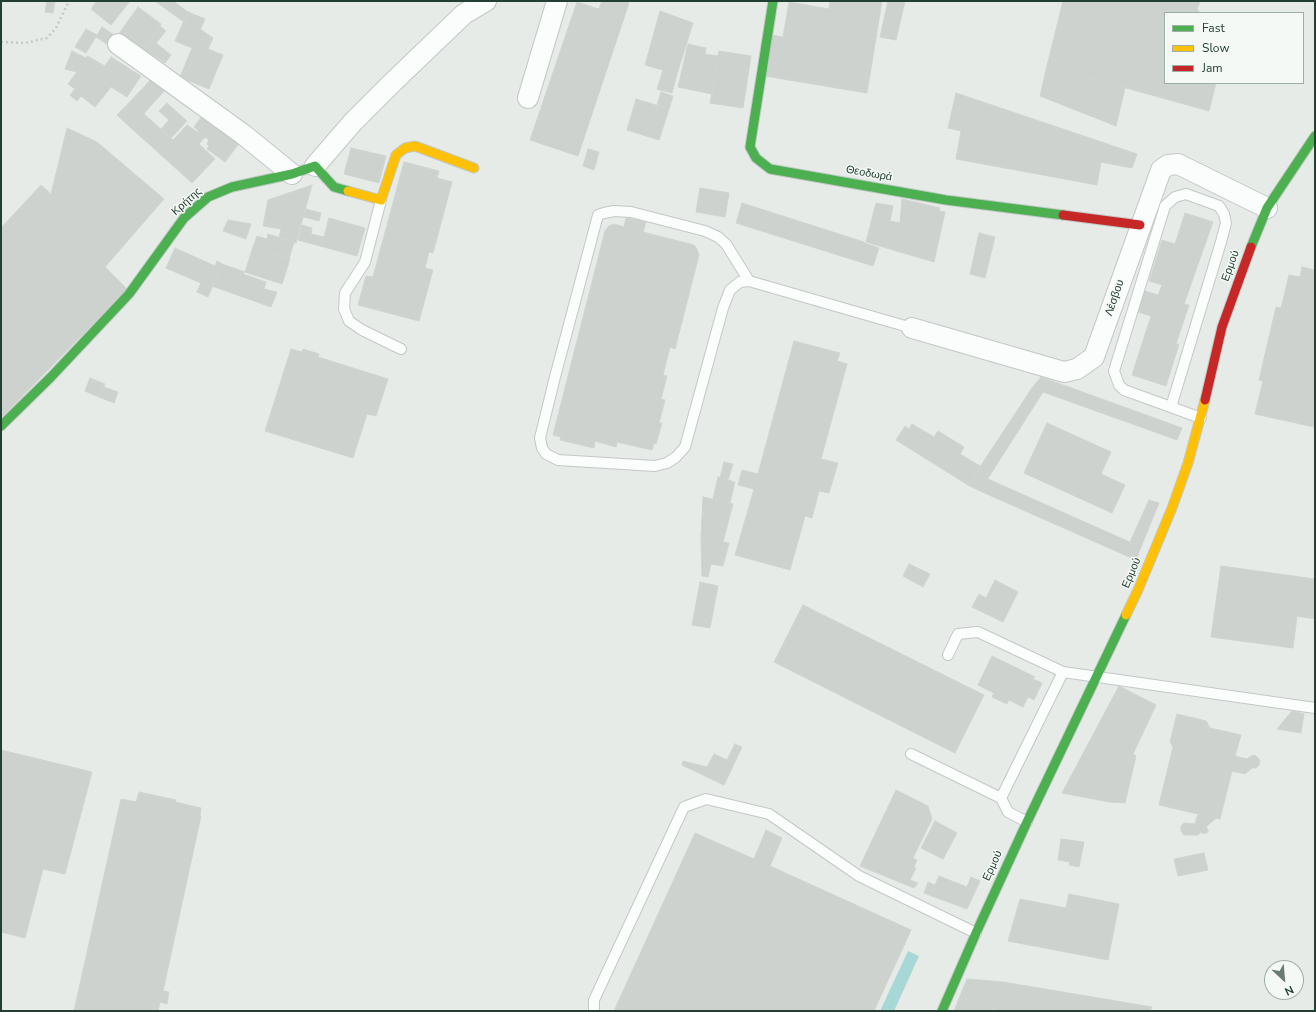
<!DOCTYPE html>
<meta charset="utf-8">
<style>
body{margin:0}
#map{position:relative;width:1316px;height:1012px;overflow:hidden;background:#e6ebe8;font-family:"Nunito Sans",sans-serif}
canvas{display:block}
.frame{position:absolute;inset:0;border:2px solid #233e32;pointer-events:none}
.legend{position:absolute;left:1164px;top:12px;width:140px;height:72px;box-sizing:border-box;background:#f4f9f6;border:1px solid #a0aea8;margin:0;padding:5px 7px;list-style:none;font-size:12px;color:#233e32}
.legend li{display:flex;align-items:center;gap:8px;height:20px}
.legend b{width:20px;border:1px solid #a0aea8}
.north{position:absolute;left:1264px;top:960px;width:40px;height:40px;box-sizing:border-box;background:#f4f9f6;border:1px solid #a0aea8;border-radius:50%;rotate:154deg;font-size:11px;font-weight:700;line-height:16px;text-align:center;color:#233e32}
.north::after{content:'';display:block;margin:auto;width:14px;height:18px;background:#677b72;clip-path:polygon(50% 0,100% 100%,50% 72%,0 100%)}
</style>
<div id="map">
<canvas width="1316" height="1012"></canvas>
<div class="frame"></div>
<ul class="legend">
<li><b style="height:5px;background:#4caf50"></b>Fast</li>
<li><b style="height:5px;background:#ffc107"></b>Slow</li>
<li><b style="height:5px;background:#c62828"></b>Jam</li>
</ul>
<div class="north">N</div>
</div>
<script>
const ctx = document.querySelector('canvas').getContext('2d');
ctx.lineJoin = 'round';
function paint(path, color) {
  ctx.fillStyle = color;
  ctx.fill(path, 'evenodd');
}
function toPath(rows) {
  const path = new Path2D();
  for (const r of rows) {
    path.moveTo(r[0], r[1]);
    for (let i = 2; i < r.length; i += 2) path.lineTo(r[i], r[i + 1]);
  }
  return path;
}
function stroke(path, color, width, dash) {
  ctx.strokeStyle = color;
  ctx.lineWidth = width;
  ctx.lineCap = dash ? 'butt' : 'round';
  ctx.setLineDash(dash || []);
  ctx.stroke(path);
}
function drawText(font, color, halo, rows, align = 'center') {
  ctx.font = font + ' "Nunito Sans",sans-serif';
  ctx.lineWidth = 3;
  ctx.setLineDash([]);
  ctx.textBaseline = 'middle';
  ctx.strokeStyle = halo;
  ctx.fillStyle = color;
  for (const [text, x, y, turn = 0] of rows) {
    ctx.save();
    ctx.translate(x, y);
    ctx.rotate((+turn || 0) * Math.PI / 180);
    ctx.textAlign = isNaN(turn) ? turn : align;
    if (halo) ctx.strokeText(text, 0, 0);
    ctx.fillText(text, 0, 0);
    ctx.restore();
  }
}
const water = toPath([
 [908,951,919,956,894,1011,880,1011]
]);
const building = toPath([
 [47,1,55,2,53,13,45,12,47,1],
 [97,1,130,1,111,25,91,9,97,1],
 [155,1,173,1,188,12,184,22,155,1],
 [602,1,624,1,629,3,578,156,530,140,577,2,599,9,602,1],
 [830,1,882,1,867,93,765,76,771,35,783,37,789,2,829,9,830,1],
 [888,1,905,1,896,40,880,37,888,1],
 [1063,1,1200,1,1197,9,1200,13,1165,13,1165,83,1216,83,1209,111,1047,66,1063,1],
 [138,7,161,24,141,53,118,35,138,7],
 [660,11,693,23,677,74,645,65,660,11],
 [188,12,205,19,192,48,175,41,188,12],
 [160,26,166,31,156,43,171,55,165,63,144,49,160,26],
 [102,27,114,35,108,45,96,37,102,27],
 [86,29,97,35,86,53,75,47,86,29],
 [200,29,213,38,208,49,223,55,209,89,180,77,200,29],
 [688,44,706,48,705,54,718,56,712,94,678,87,688,44],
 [72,51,86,58,87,56,105,66,97,78,111,87,95,107,81,96,77,101,70,95,75,89,68,84,77,72,65,69,72,51],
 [719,51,751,56,743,108,710,103,719,51],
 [111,57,141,76,127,97,97,78,111,57],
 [1047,66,1125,88,1116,126,1040,96,1047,66],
 [663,70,677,74,672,93,657,89,663,70],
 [154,76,167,88,156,100,143,88,154,76],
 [143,88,156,100,131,128,117,115,143,88],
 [661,92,673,96,669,109,657,105,661,92],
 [956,93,1137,154,1132,168,1101,162,1097,185,956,159,961,131,948,128,956,93],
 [636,99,669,109,659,140,627,130,636,99],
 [167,103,187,121,171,138,161,129,169,120,159,111,167,103],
 [205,112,240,142,225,162,207,149,209,146,207,144,209,140,198,132,199,131,194,127,205,112],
 [144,114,173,140,160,154,131,128,144,114],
 [187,125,205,137,199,144,215,159,192,183,160,154,187,125],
 [67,128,97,142,164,199,105,267,127,289,1,418,1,228,41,185,51,194,67,128],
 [351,148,386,156,379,183,344,174,351,148],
 [588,149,599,152,594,170,583,166,588,149],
 [404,162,439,171,437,178,452,182,433,253,429,252,425,268,433,270,419,321,358,305,366,276,373,277,404,162],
 [312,185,296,243,279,238,281,229,263,226,268,200,312,185],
 [700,188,729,193,725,217,696,212,700,188],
 [902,199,940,208,939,211,945,212,934,262,866,242,876,203,893,206,890,221,900,223,902,199],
 [742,203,864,242,864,243,879,248,873,266,736,223,742,203],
 [306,209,321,213,319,221,304,217,306,209],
 [1185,213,1213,222,1184,304,1189,305,1176,344,1179,344,1166,386,1132,375,1151,316,1138,312,1145,291,1158,295,1162,285,1149,281,1162,240,1175,244,1185,213],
 [329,218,365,228,357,256,298,240,302,225,312,228,311,234,324,237,329,218],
 [626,218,646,222,643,232,694,245,697,249,699,255,675,349,670,347,663,375,667,376,661,399,665,400,659,423,662,423,656,444,654,443,652,450,617,442,616,447,595,441,594,448,560,440,561,437,553,435,605,231,609,226,614,224,624,227,626,218],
 [228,220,251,224,246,239,223,231,228,220],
 [979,233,995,237,985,278,970,274,979,233],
 [268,234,294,242,289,259,253,247,257,236,267,239,268,234],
 [253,247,290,259,282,284,245,272,253,247],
 [175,248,215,266,217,261,222,264,208,297,197,292,201,283,166,268,175,248],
 [222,264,245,272,243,274,266,282,264,289,277,292,271,307,212,286,222,264],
 [1302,267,1315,270,1315,425,1314,427,1255,414,1263,381,1259,380,1276,307,1281,308,1289,275,1300,277,1302,267],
 [794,341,840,353,837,361,847,364,821,459,838,463,829,493,819,491,812,518,805,516,790,570,735,555,754,489,738,485,742,470,758,474,794,341],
 [291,349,302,352,303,349,319,354,318,357,388,379,376,416,367,414,353,458,265,431,291,349],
 [1041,377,1182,428,1177,440,1032,388,1041,377],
 [90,378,105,384,99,397,85,391,90,378],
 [104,387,118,392,114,403,99,397,104,387],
 [1032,388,1043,392,980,491,968,485,1032,388],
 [1047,423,1111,452,1101,474,1125,485,1112,513,1024,473,1047,423],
 [912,424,934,437,938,431,964,447,960,454,980,466,968,485,896,440,905,426,909,429,912,424],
 [724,462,733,464,728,480,720,478,724,462],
 [718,477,735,482,730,503,713,499,718,477],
 [988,479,1141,547,1136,560,980,491,988,479],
 [703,497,733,504,723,542,701,538,703,497],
 [1149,500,1159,503,1141,547,1130,542,1149,500],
 [701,538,729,543,723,566,711,564,708,577,702,576,701,538],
 [909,564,930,574,923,587,903,576,909,564],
 [1221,566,1315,579,1315,619,1297,616,1293,648,1211,637,1221,566],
 [995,580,1018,592,1003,622,972,607,979,594,986,598,995,580],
 [700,582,718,586,710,628,692,625,700,582],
 [803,605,984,695,955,753,774,662,803,605],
 [992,656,1035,677,1033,679,1042,683,1034,700,1028,697,1023,707,1009,700,1007,704,992,697,994,693,978,685,992,656],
 [1119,686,1156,705,1133,754,1136,756,1125,803,1109,802,1062,793,1119,686],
 [1292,711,1304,714,1301,733,1277,729,1292,711],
 [1177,714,1206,721,1210,728,1241,735,1235,756,1247,759,1251,756,1255,755,1258,758,1260,761,1259,765,1256,768,1252,768,1245,774,1232,771,1220,819,1216,818,1206,827,1208,830,1208,832,1204,834,1201,832,1198,835,1184,835,1181,831,1181,826,1184,823,1195,824,1198,814,1159,805,1173,747,1170,742,1177,714],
 [735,744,742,747,724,785,682,765,683,761,707,767,714,754,727,760,735,744],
 [1,750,92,772,65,874,43,869,25,938,1,932,1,750],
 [896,790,928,806,932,819,913,858,917,860,914,867,916,868,910,880,918,883,914,888,860,866,896,790],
 [139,792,176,800,175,802,201,808,200,816,201,816,163,991,169,992,167,1004,160,1002,158,1011,74,1011,121,799,136,802,139,792],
 [935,821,957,833,943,859,921,848,935,821],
 [766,830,782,838,770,866,911,930,874,1011,614,1011,695,833,754,859,766,830],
 [1061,839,1084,842,1079,867,1069,865,1070,862,1058,860,1061,839],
 [1204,853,1208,870,1178,876,1174,859,1204,853],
 [939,876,967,887,971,877,980,881,967,909,924,893,928,882,935,885,939,876],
 [1069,894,1119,904,1108,960,1008,941,1020,899,1066,908,1069,894],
 [967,979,1003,982,991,1011,954,1011,967,979],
 [1003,982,1152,1007,1150,1011,1008,1011,992,1009,1003,982]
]);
const path = toPath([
 [1,42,25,43,47,38,56,28,69,1]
]);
const lane = toPath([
 [381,200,365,262,345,293,344,309,349,321,362,330,401,349],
 [749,281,726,244,718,237,705,231,631,212,614,211,604,213,598,215,555,377,540,438,542,448,546,454,558,460,655,466,667,463,676,457,685,447,723,308,730,290,740,282,749,281,912,328],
 [1171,407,1221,242,1226,223,1224,214,1219,206,1186,194,1175,197,1165,206,1114,371,1119,385,1124,390,1201,418],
 [948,655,958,634,978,632,1063,672],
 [911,754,1001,798],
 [1027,822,1008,812,1001,798,1063,672,1315,708],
 [594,1011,594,1000,684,807,706,799,769,814,859,876,976,933]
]);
const street = toPath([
 [118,44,244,135,292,174],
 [528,98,557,1],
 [315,166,353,122,393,82,464,14,486,1],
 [912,328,1064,372,1077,369,1094,357,1161,170,1168,165,1178,164,1267,208]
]);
const fast = toPath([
 [773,1,750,147,756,158,770,169,946,200,1063,215],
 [1251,247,1267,208,1315,136],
 [1,426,51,377,129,294,184,218,208,197,232,187,292,174,315,166,334,187,348,191],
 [942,1011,976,933,1027,822,1126,615]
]);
const slow = toPath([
 [348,191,381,200,396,155,405,148,415,146,474,168],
 [1126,615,1138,590,1172,508,1188,463,1205,400]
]);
const jam = toPath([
 [1063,215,1140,225],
 [1205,400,1222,327,1251,247]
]);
const streetNames = [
 ["Θεοδωρά",869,174,10],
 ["Κρήτης",187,202,-42],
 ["Ερμού",1231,266,-70],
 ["Λέσβου",1115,298,-71],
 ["Ερμού",1132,573,-67],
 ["Ερμού",993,866,-65]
];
paint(water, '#a8d8d6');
paint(building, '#cdd2cf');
stroke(building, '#cfd4d1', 1);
stroke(lane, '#c3c8c5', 12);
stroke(street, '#c3c8c5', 22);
stroke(fast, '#c1c9c5', 11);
stroke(slow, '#c1c9c5', 11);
stroke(jam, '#c1c9c5', 11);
stroke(path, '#c2cac6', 2.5, [2, 3]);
stroke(lane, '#fbfcfc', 10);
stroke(street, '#fbfcfc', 20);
stroke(fast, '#4caf50', 9);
stroke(slow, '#ffc107', 9);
stroke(jam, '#c62828', 9);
drawText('11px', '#233e32', '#f4f9f6', streetNames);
</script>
